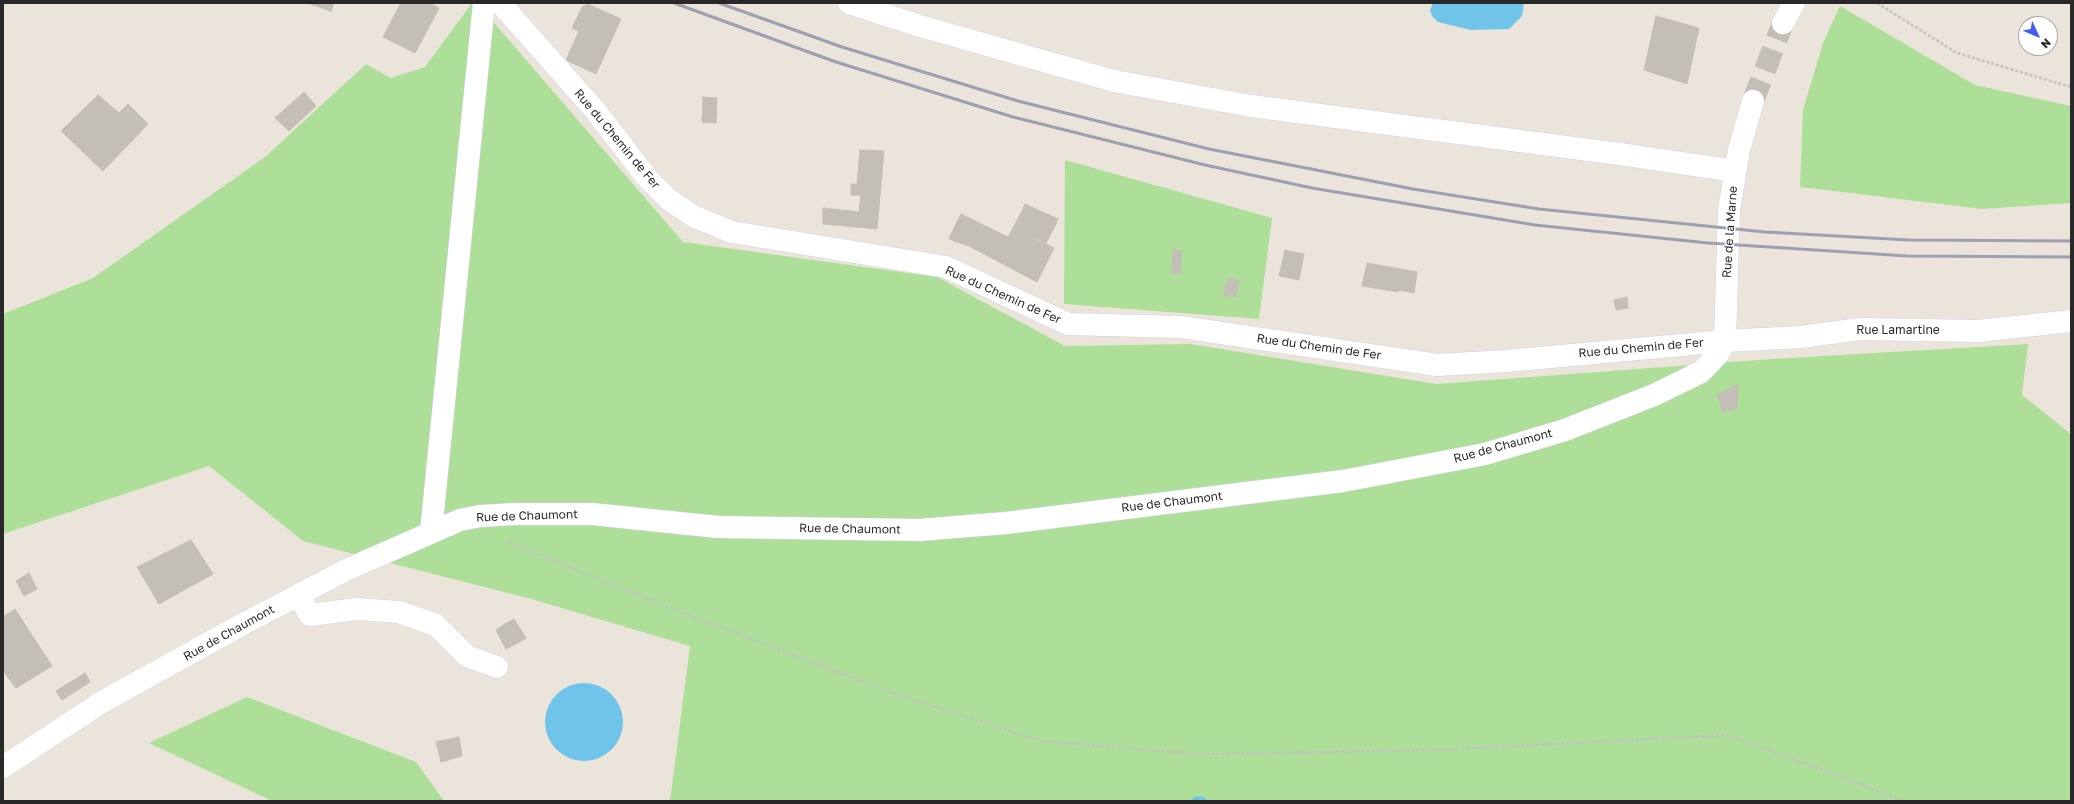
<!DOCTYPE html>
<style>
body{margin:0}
#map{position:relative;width:2074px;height:804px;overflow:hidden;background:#eae4db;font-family:"Golos Text",sans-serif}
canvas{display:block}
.frame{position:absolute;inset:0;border:4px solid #292929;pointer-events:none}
.north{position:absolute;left:2018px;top:16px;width:40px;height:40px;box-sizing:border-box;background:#fff;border:1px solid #a9a9a9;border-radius:50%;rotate:134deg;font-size:11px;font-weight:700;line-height:16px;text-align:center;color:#292929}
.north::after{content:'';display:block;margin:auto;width:14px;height:18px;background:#405af2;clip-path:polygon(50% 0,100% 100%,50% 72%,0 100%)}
</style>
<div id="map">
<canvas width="2074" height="804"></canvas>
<div class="frame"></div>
<div class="north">N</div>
</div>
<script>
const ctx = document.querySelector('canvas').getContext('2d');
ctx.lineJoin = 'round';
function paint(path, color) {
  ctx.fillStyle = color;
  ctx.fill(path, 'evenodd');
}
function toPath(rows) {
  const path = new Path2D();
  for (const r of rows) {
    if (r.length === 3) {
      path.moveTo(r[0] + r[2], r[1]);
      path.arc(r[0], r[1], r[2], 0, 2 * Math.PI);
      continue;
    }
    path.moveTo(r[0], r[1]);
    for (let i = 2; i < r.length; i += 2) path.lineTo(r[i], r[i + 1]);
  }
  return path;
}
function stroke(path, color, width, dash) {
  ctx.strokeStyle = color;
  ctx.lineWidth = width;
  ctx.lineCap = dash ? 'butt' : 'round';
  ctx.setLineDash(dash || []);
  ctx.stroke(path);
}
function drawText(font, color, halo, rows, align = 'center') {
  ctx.font = font + ' "Golos Text",sans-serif';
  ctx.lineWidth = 3;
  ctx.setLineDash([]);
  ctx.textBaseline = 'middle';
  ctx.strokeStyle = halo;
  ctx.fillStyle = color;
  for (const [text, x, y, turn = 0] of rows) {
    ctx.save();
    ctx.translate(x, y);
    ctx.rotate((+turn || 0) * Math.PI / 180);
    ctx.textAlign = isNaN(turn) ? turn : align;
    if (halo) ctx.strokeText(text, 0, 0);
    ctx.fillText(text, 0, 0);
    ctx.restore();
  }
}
const green = toPath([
 [472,3,477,3,683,242,937,277,1065,346,1191,344,1436,384,1772,359,2028,344,2022,395,2071,434,2071,801,670,801,690,646,528,598,303,541,209,466,3,534,3,314,93,278,265,157,366,64,391,78,425,67],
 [1840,6,1975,85,2071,106,2071,203,1982,209,1800,187,1803,110,1823,43],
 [1065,160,1272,218,1259,319,1064,304],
 [247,697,416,762,444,801,272,801,149,743]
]);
const water = toPath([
 [1433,3,1524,3,1522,16,1509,29,1471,30,1438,22,1432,16,1430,10],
 [584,722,39]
]);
const stream = toPath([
 [1196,801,1202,801]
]);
const building = toPath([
 [307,3,334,3,331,11,307,3],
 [401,3,430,3,439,8,415,53,383,37,401,3],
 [588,4,621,19,596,74,566,60,579,31,572,28,582,7,588,4],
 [1656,16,1699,28,1687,84,1644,70,1656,16],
 [304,92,316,106,289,131,275,118,304,92],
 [98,95,119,113,128,104,148,124,103,171,61,131,98,95],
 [703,97,717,98,716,123,702,122,703,97],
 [860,150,884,151,877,229,823,224,823,208,859,212,861,195,851,195,851,184,857,184,860,150],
 [1025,204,1058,219,1055,226,1023,209,1025,204],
 [1023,209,1055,226,1045,245,1013,228,1023,209],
 [961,214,967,217,954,241,949,238,961,214],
 [967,217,1008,237,1013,228,1054,248,1037,282,969,246,954,241,967,217],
 [1173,250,1182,251,1180,274,1172,273,1173,250],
 [1285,250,1304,254,1299,280,1279,276,1285,250],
 [1367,263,1417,272,1414,293,1399,290,1398,292,1362,286,1367,263],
 [1227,279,1239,280,1236,297,1224,296,1227,279],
 [1627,297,1628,308,1616,310,1614,300,1627,297],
 [1738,384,1737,408,1723,412,1717,395,1738,384],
 [191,540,213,574,159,604,137,567,191,540],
 [29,573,37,589,24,596,16,581,29,573],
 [15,609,52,666,16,688,3,671,3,617,15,609],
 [514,619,526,638,523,640,505,624,514,619],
 [505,624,523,640,506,649,496,630,505,624],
 [85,673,90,682,62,700,56,691,85,673],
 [459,737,462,756,441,762,436,742,459,737]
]);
const minorTunnel = toPath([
 [1753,101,1783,23]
]);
const path = toPath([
 [1877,3,1957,53,2071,87],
 [508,542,658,603,898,695,1042,741,1198,754,1439,750,1726,735,1832,773,1902,801]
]);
const minor = toPath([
 [500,3,594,109,648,179,668,199,693,216,732,232,946,267,1068,324,1181,327,1437,365,1507,361,1725,341,1801,337,1860,329,1978,331,2071,321],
 [849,3,920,26,1114,81,1251,106,1620,154,1735,171],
 [1783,23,1794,3],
 [431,532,484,3],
 [298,595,310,615,357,609,399,612,436,625,467,656,497,667],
 [3,767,102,702,243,624,346,570,460,520,480,516,514,514,592,514,718,527,919,530,1006,523,1343,481,1485,454,1565,430,1654,395,1701,372,1719,353,1725,341,1729,210,1739,150,1753,101]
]);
const rail = toPath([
 [674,3,836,62,1013,117,1205,165,1312,188,1535,225,1708,243,1907,256,2071,257],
 [719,3,842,47,1018,101,1209,149,1413,189,1539,209,1765,232,1909,240,2071,241]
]);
const streetNames = [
 ["Rue du Chemin de Fer",617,139,50],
 ["Rue de la Marne",1730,232,-86],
 ["Rue du Chemin de Fer",1003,295,24],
 ["Rue Lamartine",1898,330],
 ["Rue du Chemin de Fer",1319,347,8],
 ["Rue du Chemin de Fer",1641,348,-5],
 ["Rue de Chaumont",1503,446,-15],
 ["Rue de Chaumont",1172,502,-7],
 ["Rue de Chaumont",527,516,-2],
 ["Rue de Chaumont",850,529,1],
 ["Rue de Chaumont",229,633,-29]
];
paint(green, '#aedf99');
paint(water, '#71c4e9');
stroke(stream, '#71c4e9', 9);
paint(building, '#c3beb6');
stroke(building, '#c5c0b5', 1);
stroke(minorTunnel, '#c3bfb7', 22, [22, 11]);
stroke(minor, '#d0d3e1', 23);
stroke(path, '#c3c3c3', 2.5, [3, 2]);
stroke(minor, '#fff', 22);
stroke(rail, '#9ea0b2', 3);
drawText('12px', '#292929', '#fff', streetNames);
</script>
